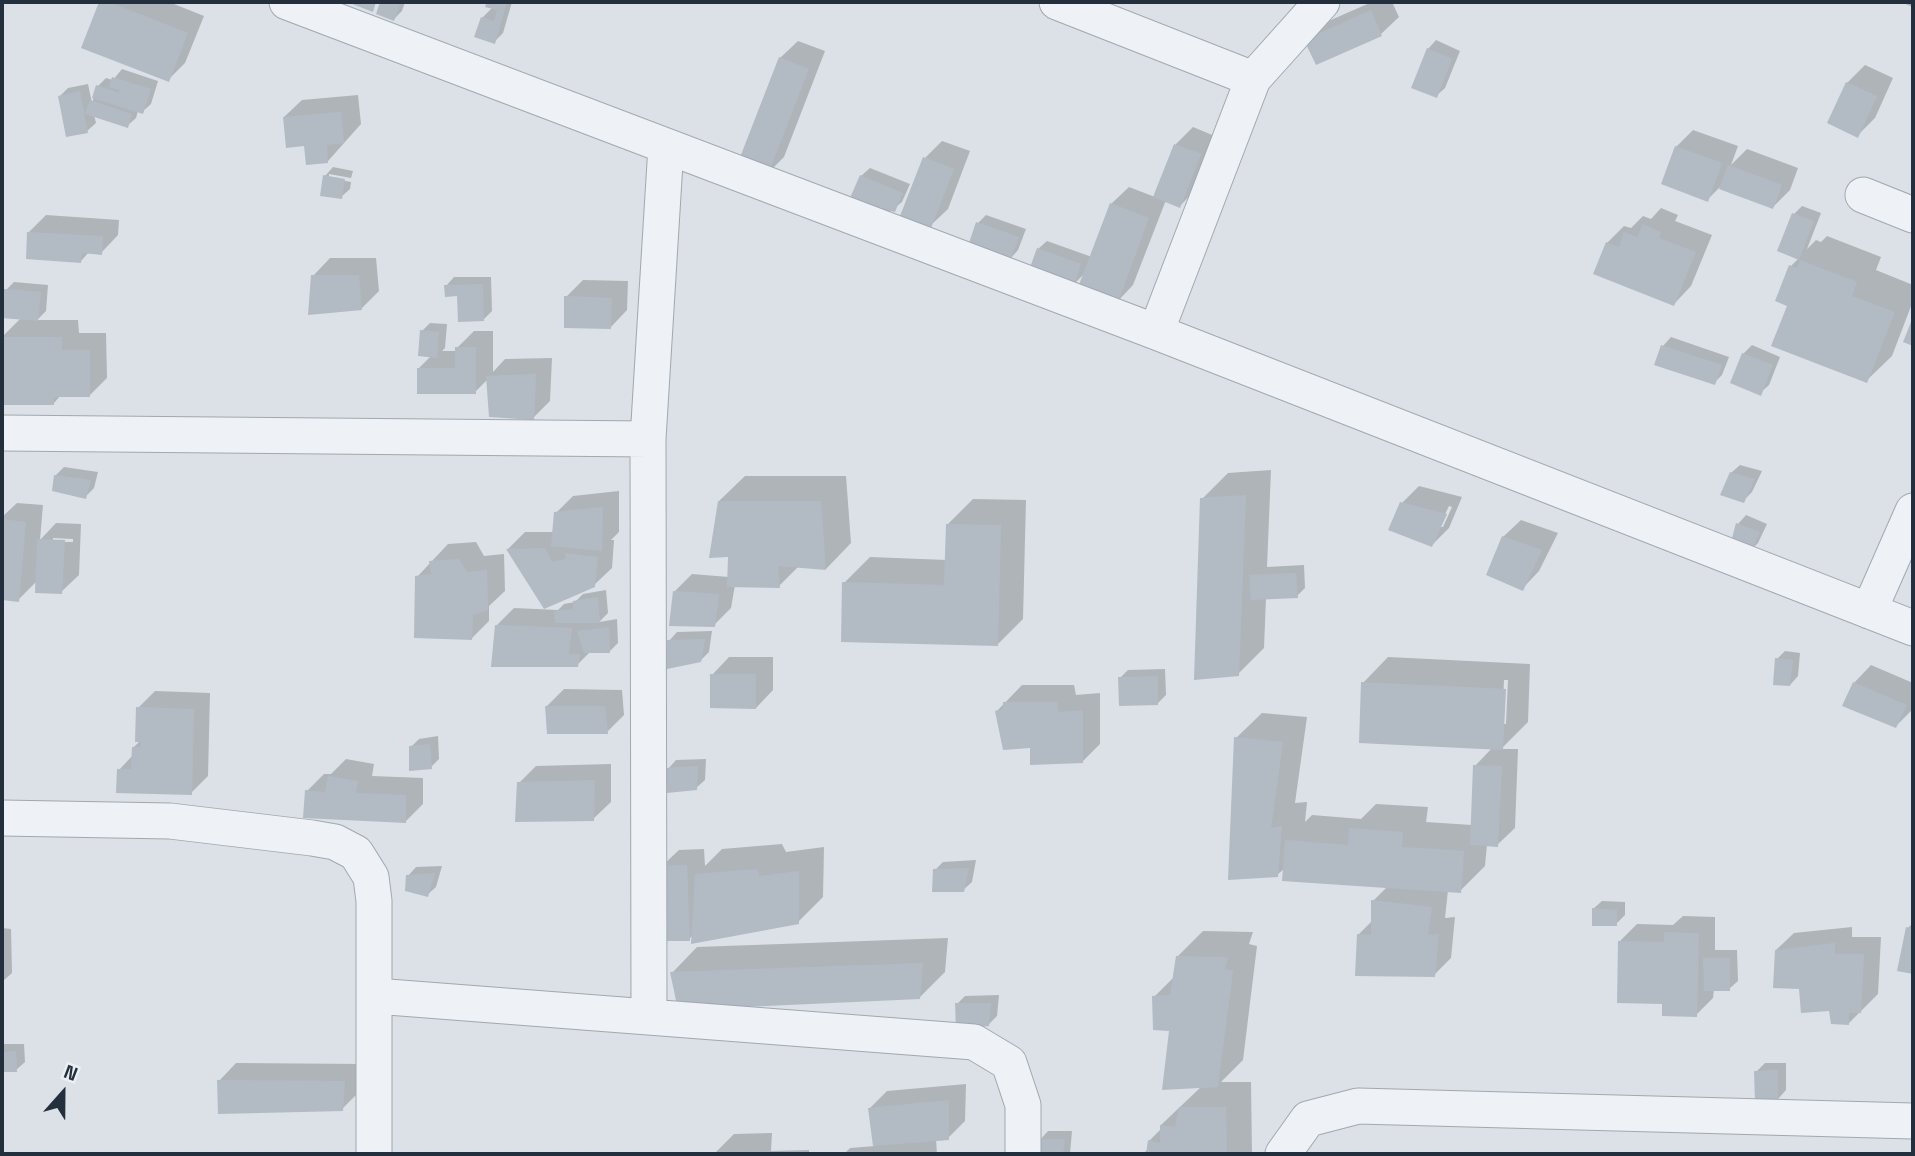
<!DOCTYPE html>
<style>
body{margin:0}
#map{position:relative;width:1915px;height:1156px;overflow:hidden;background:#dbe1e7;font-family:"Space Grotesk",sans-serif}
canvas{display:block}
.frame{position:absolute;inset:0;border:4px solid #242f3d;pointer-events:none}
.north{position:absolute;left:28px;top:1058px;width:70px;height:70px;-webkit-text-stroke:5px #eaeff4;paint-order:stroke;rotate:21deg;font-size:19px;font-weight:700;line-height:28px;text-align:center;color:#242f3d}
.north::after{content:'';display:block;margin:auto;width:24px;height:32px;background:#242f3d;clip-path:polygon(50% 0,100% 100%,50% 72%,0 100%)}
</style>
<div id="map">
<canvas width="1915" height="1156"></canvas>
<div class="frame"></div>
<div class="north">N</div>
</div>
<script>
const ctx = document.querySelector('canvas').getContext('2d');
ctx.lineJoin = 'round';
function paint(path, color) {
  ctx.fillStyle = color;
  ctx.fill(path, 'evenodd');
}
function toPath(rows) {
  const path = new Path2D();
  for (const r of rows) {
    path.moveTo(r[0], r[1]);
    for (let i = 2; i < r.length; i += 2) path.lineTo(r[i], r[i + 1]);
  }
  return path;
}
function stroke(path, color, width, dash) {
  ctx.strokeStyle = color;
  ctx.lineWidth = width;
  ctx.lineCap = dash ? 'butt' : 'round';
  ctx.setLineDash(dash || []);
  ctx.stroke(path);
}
const shadow = toPath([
 [101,2,169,2,204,16,185,63,168,80,83,47],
 [382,2,405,2,402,11,394,19,378,13],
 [489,2,512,2,503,33,494,42,482,18,493,7,488,6],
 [1372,2,1392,2,1399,17,1381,34,1317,63,1306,40,1324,23],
 [1900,2,1913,2,1913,7],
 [1436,40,1460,51,1445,88,1436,96,1428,49],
 [798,41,825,51,784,157,766,175,780,58],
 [1865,65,1893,78,1875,118,1858,135,1847,83],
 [122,69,158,81,151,104,142,112,138,111,136,118,127,126,94,115,96,123,87,131,60,96,68,88,88,84,92,103,98,86,106,78,113,80],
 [358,95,361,124,328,161,305,145,284,117,302,100],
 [1193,127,1217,137,1197,188,1180,206,1166,200,1133,285,1116,303,1085,273,1072,286,1038,249,1047,241,1092,257,1111,204,1129,187,1155,197,1176,144],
 [1693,130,1738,146,1731,165,1747,149,1798,168,1790,190,1773,207,1720,187,1707,200,1676,147],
 [942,141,970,151,948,209,930,226,925,158],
 [333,167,353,171,351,178,329,174,329,178,351,182,350,189,341,197,325,176],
 [870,168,910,184,902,202,882,218,861,176],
 [1802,206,1821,213,1807,249,1816,240,1821,242,1827,236,1881,257,1876,270,1913,285,1913,301,1892,356,1866,381,1790,305,1791,266,1799,258,1794,214],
 [1661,208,1678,215,1675,221,1712,235,1691,286,1674,304,1607,243,1624,226,1631,228,1643,216,1651,219],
 [46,215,119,220,118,235,101,253,89,252,81,261,29,232],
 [986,215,1026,229,1018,250,1010,259,978,223],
 [330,258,376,258,379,291,362,308,313,276],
 [454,277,491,277,492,311,483,320,446,286],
 [583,280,628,281,627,310,610,328,566,297],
 [14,282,48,285,46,311,37,320,78,320,79,333,106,333,107,378,89,396,61,395,54,403,2,403,2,337,21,318,6,290],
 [430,323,447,324,445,348,442,351,456,351,457,348,474,331,493,331,493,372,505,359,552,358,550,401,533,418,488,379,475,392,418,369,431,356,422,331],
 [1671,337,1729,357,1722,375,1714,383,1656,364,1663,346],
 [1752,345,1780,357,1769,385,1760,393,1743,354],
 [1740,465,1762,471,1752,492,1743,501,1731,473],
 [64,467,98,472,94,488,85,497,55,476],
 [1271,470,1267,567,1304,565,1305,588,1297,596,1266,598,1264,648,1238,674,1202,499,1228,473],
 [745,476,846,476,851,543,826,569,799,566,779,586,735,585,731,608,714,625,675,591,692,574,729,577,730,555,719,501],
 [1419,486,1462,497,1449,528,1432,545,1402,503],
 [1449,506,1452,507,1443,527,1439,527],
 [619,491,619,532,611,540,614,540,612,568,594,585,508,549,525,532,554,532,556,513,573,496],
 [973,499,1026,500,1023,619,998,644,844,583,870,557,947,560,947,525],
 [17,503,43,505,40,540,56,523,81,524,79,575,61,592,37,581,18,600,2,599,2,517],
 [53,538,73,539,73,542,53,542],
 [1746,515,1767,524,1758,543,1750,551,1732,545,1738,524],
 [1521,520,1558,533,1539,571,1522,589,1503,537],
 [476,542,484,556,504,554,505,591,489,606,489,621,471,639,417,577,448,544],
 [606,590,608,613,599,622,617,619,618,643,610,651,591,651,577,665,497,625,514,608,558,610,564,604,575,602,583,594],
 [712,631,709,652,700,661,669,641,677,632],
 [1785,651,1800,653,1798,676,1790,685,1777,659],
 [729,657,773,657,773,690,756,708,712,675],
 [1388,657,1530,664,1528,722,1501,749,1518,749,1515,828,1497,845,1487,844,1485,866,1460,891,1448,890,1445,918,1455,917,1451,958,1434,975,1358,935,1373,920,1373,901,1388,886,1285,868,1277,875,1236,738,1262,713,1307,717,1295,803,1307,802,1305,822,1312,815,1361,819,1376,804,1428,807,1426,822,1472,825,1475,766,1493,747,1363,683],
 [1504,680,1508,680,1506,724,1502,724],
 [1871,665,1913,683,1913,709,1896,726,1854,683],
 [1165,669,1166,695,1158,703,1120,678,1128,670],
 [1022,685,1074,685,1076,695,1100,693,1100,744,1082,762,1032,746,997,711],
 [564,689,622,690,624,715,607,732,547,706],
 [155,691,210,693,208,776,191,793,119,770,133,755,133,748,141,740,138,708],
 [438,736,439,759,431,767,411,747,419,739],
 [346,759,374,764,372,776,423,778,423,804,406,821,307,791,324,774,331,774],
 [706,759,705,780,696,788,668,769,676,760],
 [611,764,611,802,593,819,519,783,536,766],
 [782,844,786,852,824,847,823,897,798,922,693,935,689,939,661,867,679,850,704,849,705,866,722,849],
 [976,860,972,882,963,890,935,870,943,862],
 [442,866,436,887,427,895,408,876,416,867],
 [1602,901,1625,902,1625,915,1616,924,1593,909],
 [1683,916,1715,917,1715,950,1737,950,1738,981,1729,989,1714,989,1713,998,1696,1015,1664,1002,1620,941,1637,924,1673,925],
 [1913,923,1913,973,1899,970,1908,928],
 [1852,927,1852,937,1881,937,1878,994,1848,1024,1800,987,1776,950,1794,933],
 [2,928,11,929,12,973,3,981],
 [1203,931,1253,932,1249,944,1257,946,1243,1060,1221,1082,1251,1082,1252,1154,1143,1154,1148,1149,1149,1141,1161,1129,1161,1125,1202,1086,1154,997,1174,977,1177,957],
 [948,938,945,972,919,998,672,973,697,947],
 [999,995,997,1016,989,1024,957,1004,965,996],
 [2,1044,24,1044,25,1062,16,1070,2,1071],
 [236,1063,362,1064,359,1092,342,1109,219,1081],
 [1765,1063,1786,1063,1786,1090,1778,1099,1756,1072],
 [966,1084,965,1121,948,1138,936,1139,937,1154,844,1154,850,1148,875,1146,870,1108,887,1091],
 [1048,1131,1072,1131,1070,1154,1039,1154,1040,1140],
 [772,1133,771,1151,809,1150,809,1154,714,1154,734,1134]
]);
const building = toPath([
 [99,2,109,2,188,33,169,82,81,48],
 [347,2,376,2,373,12],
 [380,2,401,2,394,21,376,14],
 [487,2,507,2,495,44,474,37,481,17,494,21,497,10,485,7],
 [1371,10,1382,36,1316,65,1304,40],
 [1427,48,1452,59,1437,98,1411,88],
 [779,57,809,69,767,177,737,165],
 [112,77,151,89,143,114,92,98,96,85,119,93,120,90,109,87],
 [1846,82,1877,96,1858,138,1827,123],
 [80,91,88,133,66,137,58,96],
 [90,100,132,114,128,128,85,114],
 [341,112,344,143,327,145,328,163,306,165,304,146,286,148,283,117],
 [1174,144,1201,154,1180,208,1153,197],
 [1675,146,1722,163,1708,202,1661,184],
 [923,157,954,169,931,228,900,216],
 [1728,165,1782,185,1773,209,1719,189],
 [323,175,345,179,342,199,320,196],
 [860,175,903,193,895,212,887,210,883,220,850,198],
 [1110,203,1149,218,1117,305,1077,290],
 [1792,213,1814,221,1799,260,1777,251],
 [976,222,1019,237,1010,261,968,246],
 [1643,224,1661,232,1659,238,1696,252,1674,306,1593,274,1606,242,1619,247,1624,232,1637,237],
 [27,232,103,236,102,255,82,253,81,263,26,259],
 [1037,248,1081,264,1073,288,1028,273],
 [1800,260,1857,282,1852,296,1895,312,1867,383,1771,346,1787,306,1775,301,1789,265,1797,268],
 [311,275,359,275,362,310,308,315],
 [483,284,484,321,458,322,457,296,445,297,444,285],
 [4,289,41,292,38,321,2,318],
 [564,296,612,298,611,329,564,328],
 [1913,317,1913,346,1903,342],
 [420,330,439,332,437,358,418,356],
 [2,337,62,337,62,350,90,350,90,397,54,397,54,405,2,405],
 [1661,345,1722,365,1715,385,1654,365],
 [455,347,476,347,476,394,417,394,417,368,455,368],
 [1742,353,1773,365,1761,396,1730,383],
 [536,374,534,420,489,417,486,376],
 [1730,472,1755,479,1744,503,1720,495],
 [54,475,91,480,86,499,52,491],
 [1246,495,1239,676,1194,680,1200,498],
 [718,501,821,501,826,570,778,566,780,588,727,587,728,557,709,558],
 [1400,502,1447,514,1432,547,1388,530],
 [603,507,602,551,551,546,554,512],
 [2,519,26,522,19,602,2,600],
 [1736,523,1760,532,1750,554,1730,546],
 [946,524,1001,525,998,646,841,642,842,582,944,585],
 [1502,536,1542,550,1523,591,1486,575],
 [37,539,65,540,62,594,35,593],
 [545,548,552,562,566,559,565,553,598,557,595,587,544,609,506,549],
 [459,559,467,572,487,570,488,610,473,615,472,640,414,638,415,576,431,574,429,561],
 [1296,573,1298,598,1251,600,1249,575],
 [673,591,719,594,715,627,669,626],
 [598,597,600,623,555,623,554,611,573,609,573,601],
 [495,625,572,628,569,654,580,654,578,667,491,667],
 [609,627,610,653,584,653,577,631],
 [705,639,701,662,667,669,667,640],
 [1775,658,1793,660,1790,686,1773,685],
 [710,674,756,674,756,709,710,708],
 [1158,676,1158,705,1119,706,1118,677],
 [1361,682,1506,689,1503,750,1359,743],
 [1853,682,1907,705,1896,728,1842,706],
 [1003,702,1057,702,1059,712,1083,710,1083,763,1030,765,1030,748,1003,750,995,711,1003,709],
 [545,706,605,706,608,734,547,734],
 [136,707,194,709,192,795,116,793,117,769,131,769,132,747,141,747,141,742,135,742],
 [1234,737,1283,742,1271,828,1282,826,1278,877,1228,880],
 [430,744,432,769,409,771,409,746],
 [1473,765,1502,766,1498,847,1470,845],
 [698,766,697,790,667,793,666,768],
 [328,776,358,781,356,793,406,795,406,823,303,818,305,790,325,792],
 [595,780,594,821,515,822,517,782],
 [1349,828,1403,832,1402,847,1464,851,1461,893,1282,881,1285,840,1348,845],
 [687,865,690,941,662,941,660,866],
 [969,868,964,892,932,892,933,869],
 [757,869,760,876,799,871,799,924,691,944,695,874],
 [435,873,428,897,405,891,406,875],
 [1371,900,1432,907,1428,935,1439,934,1435,977,1355,976,1357,934,1371,935],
 [1592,908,1617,910,1617,926,1592,926],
 [1906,927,1913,929,1913,974,1897,971],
 [1664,932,1699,933,1697,1017,1662,1016,1662,1004,1617,1003,1618,941,1664,942],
 [1835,943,1835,954,1864,954,1861,1013,1849,1013,1849,1025,1831,1024,1829,1011,1801,1013,1799,989,1773,988,1775,950],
 [1176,956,1228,957,1225,969,1233,971,1218,1087,1162,1090,1169,1031,1153,1030,1152,996,1170,995],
 [1703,958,1730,958,1730,991,1704,991],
 [923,963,920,999,678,1010,670,972],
 [955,1003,991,1003,989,1026,956,1030],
 [16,1051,17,1072,2,1072,2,1052],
 [1778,1070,1778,1100,1755,1101,1754,1071],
 [217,1080,345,1081,343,1111,218,1114],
 [949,1100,949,1140,873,1146,868,1108],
 [1179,1107,1226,1107,1227,1154,1146,1154,1148,1140,1160,1143,1160,1125,1175,1127],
 [1038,1139,1065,1139,1063,1154,1037,1154]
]);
const minor = toPath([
 [287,2,1156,332,1913,628],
 [1057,2,1253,79,1156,332],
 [1253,79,1322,2],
 [1863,195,1913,215],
 [2,433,648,439,666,146],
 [648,439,649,1017],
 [1869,611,1913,511],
 [2,818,170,821,312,838,335,842,356,853,371,877,374,901,374,1154],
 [375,996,974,1042,1009,1063,1023,1105,1023,1154],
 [1283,1154,1308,1119,1358,1106,1913,1121]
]);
paint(shadow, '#0003');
paint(building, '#b2bac4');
stroke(minor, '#a0a8b1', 37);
stroke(minor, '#eef1f5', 35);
</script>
